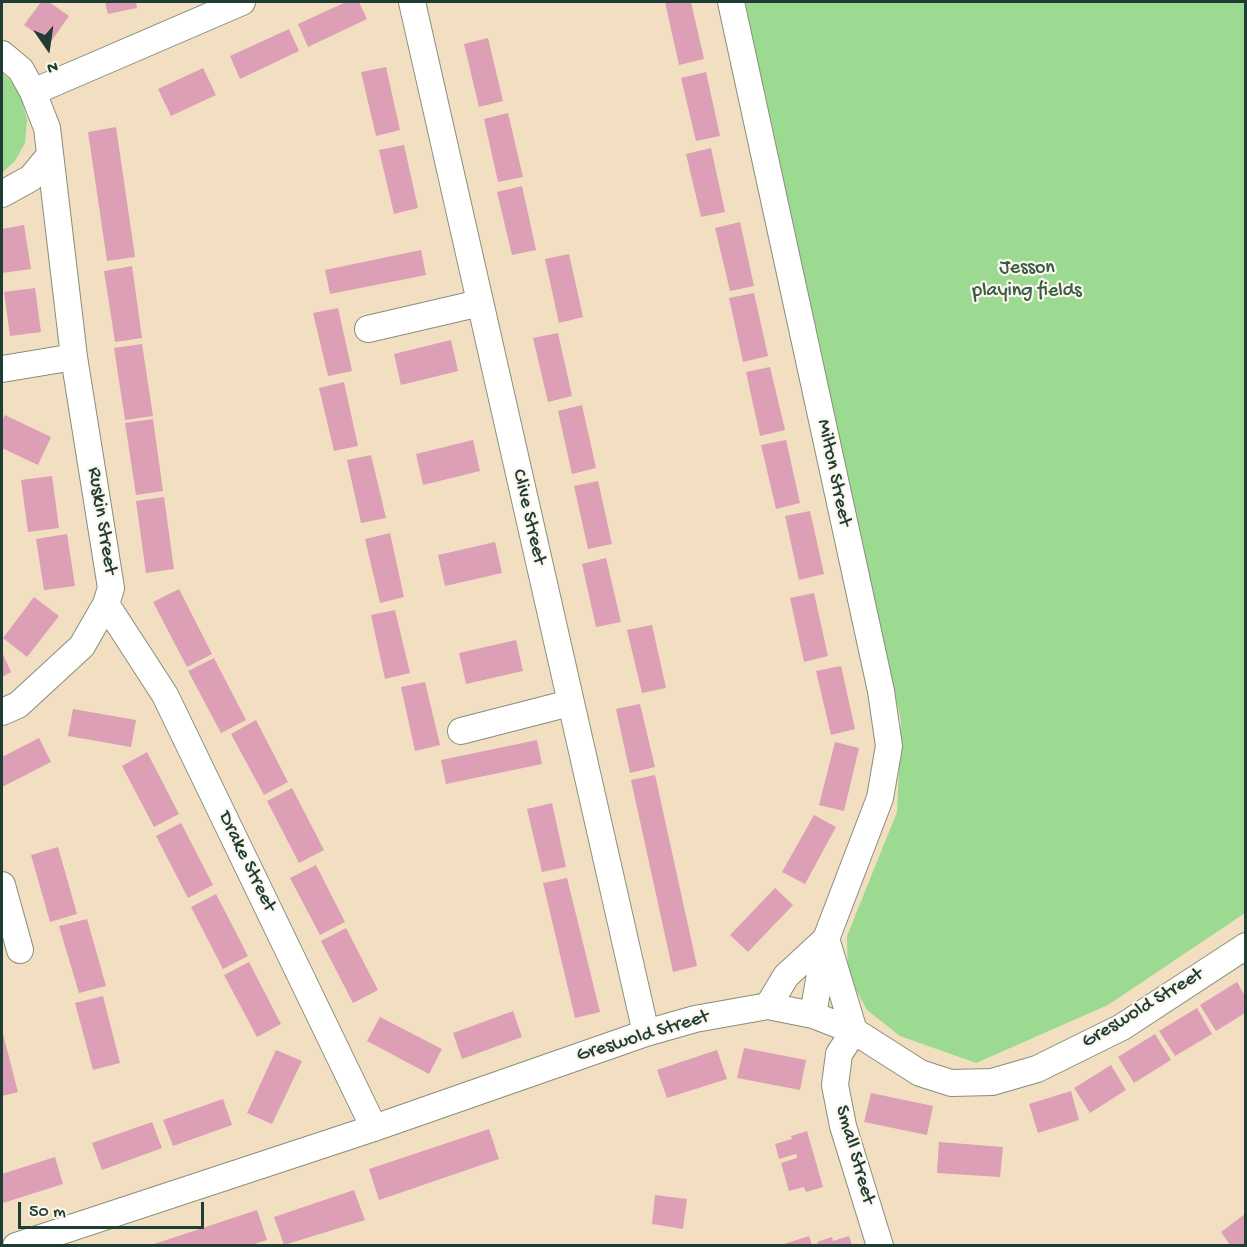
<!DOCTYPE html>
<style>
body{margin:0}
#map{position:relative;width:1247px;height:1247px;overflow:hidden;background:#f2dfc1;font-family:"Gochi Hand",sans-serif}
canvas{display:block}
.frame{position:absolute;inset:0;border:3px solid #1f3d34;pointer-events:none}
.north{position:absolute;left:18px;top:18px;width:60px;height:60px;-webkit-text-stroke:4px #fbf7ec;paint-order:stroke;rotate:167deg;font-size:16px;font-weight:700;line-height:24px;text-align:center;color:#1f3d34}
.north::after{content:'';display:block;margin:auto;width:21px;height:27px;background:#1f3d34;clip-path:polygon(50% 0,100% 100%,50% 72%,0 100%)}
.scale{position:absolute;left:18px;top:1202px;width:186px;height:27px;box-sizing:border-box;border:3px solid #1f3d34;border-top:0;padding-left:8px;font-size:18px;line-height:21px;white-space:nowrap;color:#1f3d34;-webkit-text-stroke:4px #fbf7ec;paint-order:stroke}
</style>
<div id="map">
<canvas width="1247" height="1247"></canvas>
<div class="frame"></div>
<div class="north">N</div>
<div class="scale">50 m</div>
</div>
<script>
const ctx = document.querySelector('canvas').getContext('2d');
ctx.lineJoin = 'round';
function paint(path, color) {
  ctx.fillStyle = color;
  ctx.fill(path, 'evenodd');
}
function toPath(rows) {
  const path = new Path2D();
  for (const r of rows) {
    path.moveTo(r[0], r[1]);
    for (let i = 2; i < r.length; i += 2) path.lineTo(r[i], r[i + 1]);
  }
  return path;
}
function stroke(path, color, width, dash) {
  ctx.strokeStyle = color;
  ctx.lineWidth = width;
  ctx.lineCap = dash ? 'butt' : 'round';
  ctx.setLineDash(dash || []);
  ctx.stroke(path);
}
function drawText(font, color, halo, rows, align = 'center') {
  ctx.font = font + ' "Gochi Hand",sans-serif';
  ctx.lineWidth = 4.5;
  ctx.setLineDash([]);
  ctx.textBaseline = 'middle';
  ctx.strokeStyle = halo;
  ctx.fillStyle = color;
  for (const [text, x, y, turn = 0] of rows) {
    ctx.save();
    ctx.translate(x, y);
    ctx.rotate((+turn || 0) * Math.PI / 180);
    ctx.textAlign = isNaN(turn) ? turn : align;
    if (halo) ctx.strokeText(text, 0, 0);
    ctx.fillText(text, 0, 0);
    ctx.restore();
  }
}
const green = toPath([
 [745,2,1245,2,1245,913,1108,1005,976,1063,900,1036,867,1010,848,975,847,936,897,812,901,721],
 [2,73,12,82,22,100,27,120,25,143,15,161,2,173]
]);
const building = toPath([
 [41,2,49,2,69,16,50,43,24,25],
 [105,2,136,2,137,8,108,14],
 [346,2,359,2,367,19,308,47,298,24],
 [665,2,691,2,704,59,679,65],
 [289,29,299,51,240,79,230,56],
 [488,38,503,101,479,107,464,44],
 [386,67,400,130,376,136,361,72],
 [203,68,216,95,171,116,158,89],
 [706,72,720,136,696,141,681,78],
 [508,113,523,177,498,182,484,119],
 [116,127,135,257,107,261,88,132],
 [404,145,418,208,394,214,379,150],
 [711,148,725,212,701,217,686,154],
 [522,186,536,250,512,255,497,192],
 [740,222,754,286,730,291,715,228],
 [24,225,31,269,2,273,2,229],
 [421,250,426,275,330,294,325,270],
 [569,254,583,317,559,323,545,259],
 [132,266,142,338,115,342,104,271],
 [35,288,41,332,10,336,4,292],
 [754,293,768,356,743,362,729,298],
 [338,308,352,371,328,376,313,313],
 [558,333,572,396,548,402,533,338],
 [451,340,458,371,401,385,394,354],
 [142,344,153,416,125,420,114,348],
 [770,367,785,430,760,436,746,372],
 [344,382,358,446,334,451,319,388],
 [582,405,596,468,572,474,558,411],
 [5,415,51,437,38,465,2,448,2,421],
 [153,419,163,491,136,495,125,423],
 [473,440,480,471,423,485,416,454],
 [786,440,800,503,776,509,761,445],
 [371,455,386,518,361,523,347,460],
 [52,476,59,528,28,532,21,480],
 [598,481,612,544,588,549,574,486],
 [164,497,174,569,146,573,136,501],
 [810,511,824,574,799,580,785,516],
 [390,533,404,597,380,603,365,539],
 [67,534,75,586,44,590,36,539],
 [495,542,502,573,445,586,438,555],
 [606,558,621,622,596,627,582,564],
 [179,589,212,654,187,667,153,602],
 [814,593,828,656,804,662,790,598],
 [34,597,59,616,27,657,3,638],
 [395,610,410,673,385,679,371,615],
 [652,625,666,688,642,693,627,630],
 [516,640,523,671,466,684,459,653],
 [2,652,11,672,2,677],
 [214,658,246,720,221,733,188,671],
 [841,666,855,729,831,735,816,671],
 [425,682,440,745,415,751,401,687],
 [640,704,655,767,630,773,616,709],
 [73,709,136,720,131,747,68,736],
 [256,720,288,782,264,795,231,734],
 [39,738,51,762,2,787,2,757],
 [537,740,542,764,446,784,441,760],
 [835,742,859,748,844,811,819,805],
 [147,752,179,814,154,827,122,766],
 [655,775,697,966,673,972,631,780],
 [292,788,324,850,299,863,267,801],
 [552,803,566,867,542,872,527,809],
 [814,815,836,827,805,884,782,872],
 [181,823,213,885,188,898,156,836],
 [58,847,77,914,50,922,31,855],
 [316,865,345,922,320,935,290,878],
 [567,878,600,1012,575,1018,543,883],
 [775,888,793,905,748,952,730,935],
 [216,894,248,956,223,969,191,907],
 [87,919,106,986,79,993,59,926],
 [346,928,378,990,353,1003,321,941],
 [249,962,281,1024,257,1037,224,975],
 [1237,982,1245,996,1245,1013,1216,1031,1200,1005],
 [103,996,120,1063,93,1070,75,1003],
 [1197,1008,1212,1034,1175,1056,1159,1031],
 [513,1011,522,1037,462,1059,453,1033],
 [380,1017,442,1049,429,1074,367,1041],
 [2,1030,18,1092,2,1096],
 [1155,1034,1171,1060,1134,1083,1118,1057],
 [744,1048,806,1060,800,1090,737,1078],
 [276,1050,302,1061,272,1124,247,1113],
 [717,1050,727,1079,667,1098,657,1070],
 [1111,1065,1126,1090,1090,1113,1074,1088],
 [1071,1091,1079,1120,1038,1133,1029,1104],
 [871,1093,933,1106,927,1135,864,1122],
 [223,1099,232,1125,173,1146,163,1120],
 [152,1122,162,1148,102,1170,92,1143],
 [489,1129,499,1159,379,1200,369,1169],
 [807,1131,823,1187,806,1192,804,1187,789,1191,781,1163,797,1158,797,1156,796,1154,779,1159,775,1144,792,1139,791,1136],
 [939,1142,1003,1147,1000,1177,937,1173],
 [55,1157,63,1184,3,1203,2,1174],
 [354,1190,365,1220,284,1245,274,1217],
 [655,1195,687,1199,683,1229,652,1224],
 [257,1210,267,1240,251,1245,151,1245],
 [1245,1214,1245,1245,1230,1245,1221,1232],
 [809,1236,812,1245,781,1245],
 [849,1236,852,1245,818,1245,817,1242,832,1237,833,1241]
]);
const street = toPath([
 [412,2,646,1033],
 [731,2,881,691,889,746,880,798,826,939,813,1015],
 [2,54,21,70,33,92,47,128,74,357,111,588,106,604,82,646,18,705,2,712],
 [33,92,242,2],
 [2,194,31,178,50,155],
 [368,329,480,303],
 [2,369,74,357],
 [106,604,165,695,374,1128],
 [461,731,570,703],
 [2,885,20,950],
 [828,945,854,1031],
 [768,1006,786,976,826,939],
 [854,1031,839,1054,835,1085,843,1126,880,1246],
 [16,1246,374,1128,646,1033,695,1019,768,1006,813,1015,854,1031,920,1073,951,1083,992,1082,1037,1069,1122,1027,1246,946]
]);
const parkNames = [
 ["Jesson",1027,269],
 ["playing fields",1027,292]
];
const streetNames = [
 ["Milton Street",833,473,78],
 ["Clive Street",528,517,77],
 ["Ruskin Street",101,521,81],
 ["Drake Street",246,862,64],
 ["Greswold Street",1143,1009,-31],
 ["Greswold Street",643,1037,-17],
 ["Small Street",854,1155,74]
];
paint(green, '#9bda90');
paint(building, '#dc9fb6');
stroke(street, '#888e7a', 28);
stroke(street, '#fff', 26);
drawText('20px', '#385c46', '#fbf7ec', parkNames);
drawText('20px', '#1f3d34', '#fbf7ec', streetNames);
</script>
